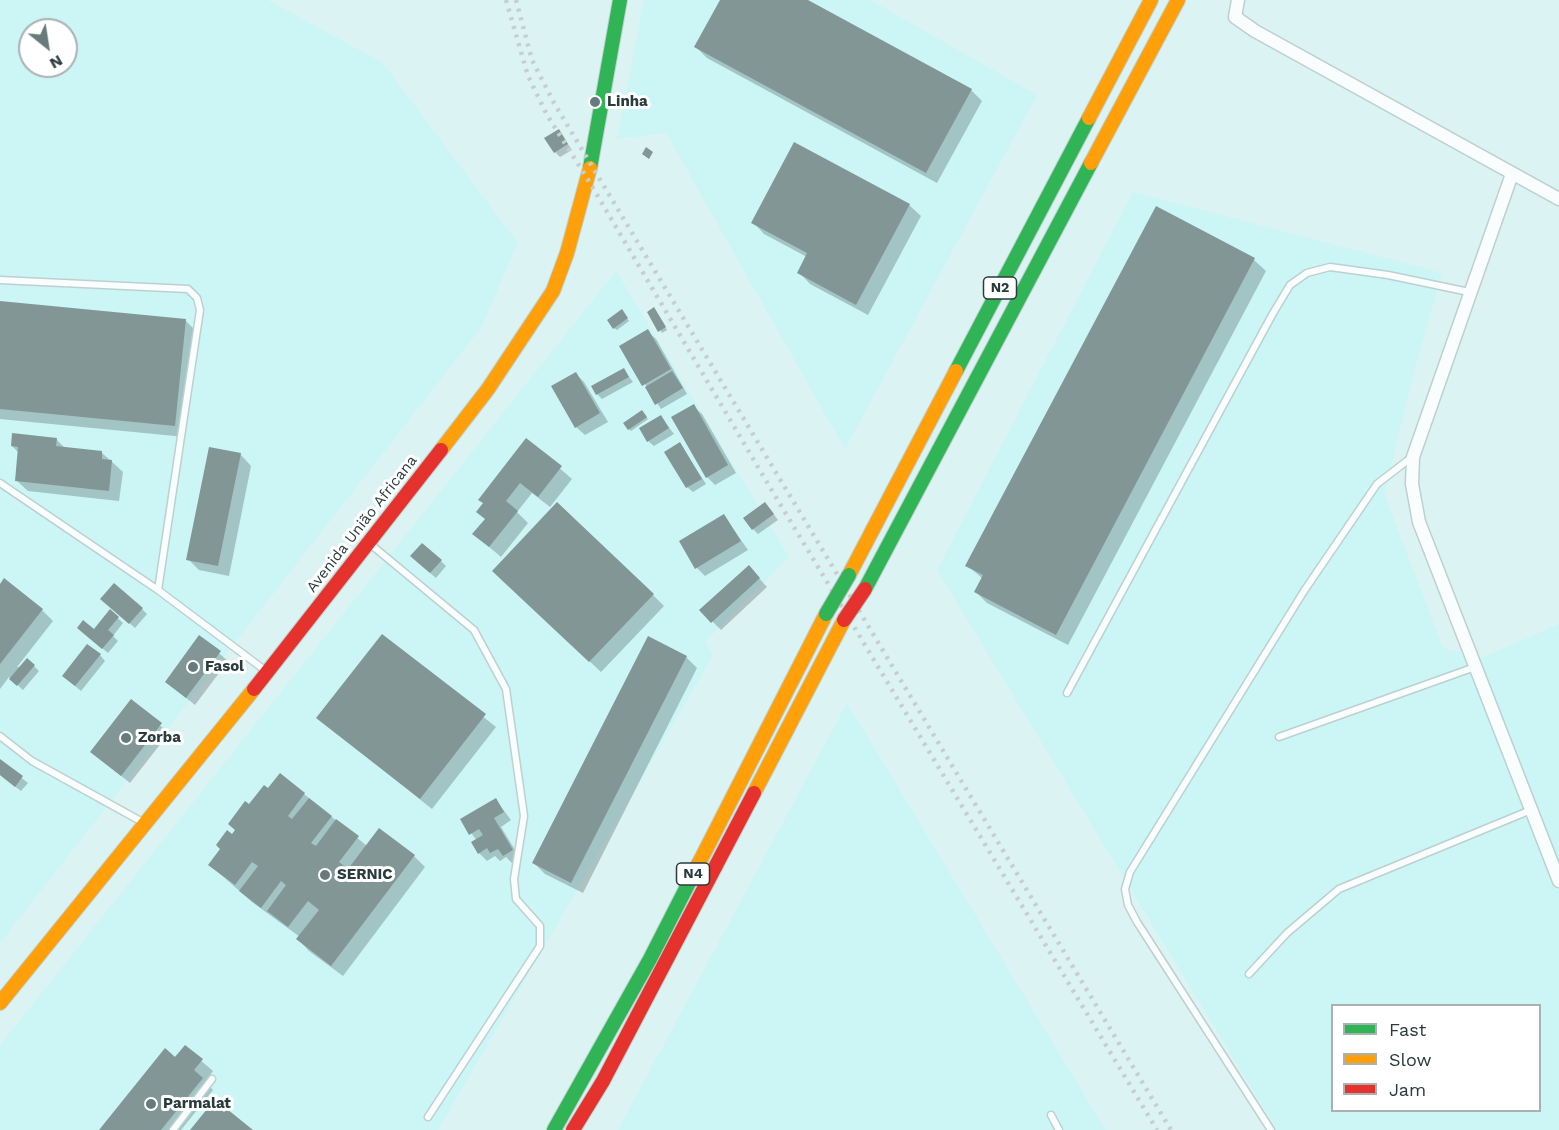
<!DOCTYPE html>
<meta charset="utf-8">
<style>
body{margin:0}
#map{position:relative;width:1559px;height:1130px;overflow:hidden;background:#dbf3f3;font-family:"Work Sans",sans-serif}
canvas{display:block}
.legend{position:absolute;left:1331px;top:1004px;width:210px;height:108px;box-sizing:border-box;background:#fff;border:2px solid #aab1b1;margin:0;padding:8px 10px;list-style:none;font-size:18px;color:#2a3b3c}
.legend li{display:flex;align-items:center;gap:12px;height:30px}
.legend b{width:30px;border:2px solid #aab1b1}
.north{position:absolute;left:18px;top:18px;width:60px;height:60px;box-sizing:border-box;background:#fff;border:2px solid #aab1b1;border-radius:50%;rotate:150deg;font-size:16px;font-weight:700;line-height:24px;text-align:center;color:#2a3b3c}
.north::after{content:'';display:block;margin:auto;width:21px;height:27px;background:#687b7c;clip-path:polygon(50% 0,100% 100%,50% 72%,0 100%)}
</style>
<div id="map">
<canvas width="1559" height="1130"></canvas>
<ul class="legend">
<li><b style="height:8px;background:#30b455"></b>Fast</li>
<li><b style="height:8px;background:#ff9f0a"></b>Slow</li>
<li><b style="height:8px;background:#e5322d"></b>Jam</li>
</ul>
<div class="north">N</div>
</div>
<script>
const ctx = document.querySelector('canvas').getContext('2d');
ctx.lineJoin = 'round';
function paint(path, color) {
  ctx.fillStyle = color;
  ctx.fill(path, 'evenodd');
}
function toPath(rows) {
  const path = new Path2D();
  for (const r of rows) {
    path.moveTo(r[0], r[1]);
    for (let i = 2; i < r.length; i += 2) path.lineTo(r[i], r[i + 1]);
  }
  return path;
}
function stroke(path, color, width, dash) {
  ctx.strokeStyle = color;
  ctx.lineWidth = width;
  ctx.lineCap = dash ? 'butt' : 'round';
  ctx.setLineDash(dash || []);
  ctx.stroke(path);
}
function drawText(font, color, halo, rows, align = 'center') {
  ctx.font = font + ' "Work Sans",sans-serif';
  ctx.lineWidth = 6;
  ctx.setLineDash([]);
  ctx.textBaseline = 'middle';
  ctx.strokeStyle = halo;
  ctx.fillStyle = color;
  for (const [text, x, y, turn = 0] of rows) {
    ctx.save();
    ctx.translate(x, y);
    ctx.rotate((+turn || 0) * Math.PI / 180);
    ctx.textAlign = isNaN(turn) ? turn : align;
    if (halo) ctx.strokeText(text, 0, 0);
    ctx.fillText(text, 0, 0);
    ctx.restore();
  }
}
const built = toPath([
 [0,0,268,0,383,63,518,243,480,329,0,943],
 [30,30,66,30,66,66,30,66],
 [644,0,870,0,1037,95,845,449,666,133,617,139],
 [1133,192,1442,273,1414,372,1384,494,1443,648,1482,658,1559,624,1559,1130,1277,1130,937,570],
 [1332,1006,1540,1006,1540,1110,1332,1110],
 [616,271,789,557,705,642,713,655,438,1130,0,1130,0,1045],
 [847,703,1088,1101,1106,1130,618,1130]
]);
const shadow = toPath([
 [722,0,804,0,971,90,982,101,937,183,707,58,696,47],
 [559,131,572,150,560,157,555,152],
 [795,144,909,205,921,216,868,315,810,284,799,272,807,257,764,234,753,222],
 [1156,208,1254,260,1266,271,1068,645,987,603,976,592,983,579,967,565],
 [0,302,185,320,196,331,185,437,0,419],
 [656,311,667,330,662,333,649,312],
 [624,314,629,321,617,330,614,328],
 [647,331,656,339,687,394,661,409,621,347],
 [624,370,633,382,602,399,597,394],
 [576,374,584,382,608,422,585,435,576,427],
 [693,406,702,414,736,473,715,485,707,477],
 [644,414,648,419,631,431,629,429],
 [661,417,674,434,654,446,648,441],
 [56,439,66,449,102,453,111,461,123,472,119,501,28,491,16,480,19,453,12,446],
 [527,440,572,479,550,507,532,493,517,512,528,523,501,557,474,534,486,520],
 [680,444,706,484,693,492,687,487],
 [240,454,251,466,229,576,199,570,188,559],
 [770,509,778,520,758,534,753,529],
 [724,516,748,550,705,576,697,568],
 [441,561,446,566,436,578,417,562],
 [757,576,767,587,721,630,701,610],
 [505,582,653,595,664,606,601,672],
 [0,586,42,610,53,621,17,667,34,666,39,671,23,690,9,677,0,689],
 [108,604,142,609,147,614,135,628],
 [110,611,123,623,113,636,118,641,108,653,84,633,94,631],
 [382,636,496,727,432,809,318,718],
 [200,637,228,661,195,705,166,682],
 [100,655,105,661,81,691,69,681],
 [686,657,697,668,583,893,545,874,534,863],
 [131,701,169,733,130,783,92,752],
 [0,761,28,783,21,791,0,775],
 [269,790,304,794,367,846,414,856,425,867,343,976,309,951,298,939,300,937,252,902,210,865,232,836,249,806],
 [496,800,511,820,501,827,520,858,512,863,506,857,500,861,495,856,487,861,479,853,477,841,462,820],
 [185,1047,213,1071,205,1082,213,1090,181,1130,101,1130]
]);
const building = toPath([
 [720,0,808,0,972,89,926,173,694,47],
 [559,129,568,144,554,153,544,138],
 [794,142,910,204,856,305,797,273,807,253,751,223],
 [646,147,653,152,649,159,642,154],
 [1156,206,1255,258,1056,635,974,592,983,575,965,566],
 [0,301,186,319,175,426,0,409],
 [654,307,666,327,658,332,647,312],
 [622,309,628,318,613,329,607,320],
 [648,329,671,369,642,386,619,346],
 [624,368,629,377,596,395,591,386],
 [672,371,683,388,655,405,645,387],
 [576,372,600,413,575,428,551,386],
 [694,404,728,465,706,478,671,417],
 [642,410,647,417,628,430,623,423],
 [661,415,669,428,647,442,639,428],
 [12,433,57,438,56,446,102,451,102,459,112,460,109,491,15,481,18,447,11,446],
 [526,438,562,466,538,497,520,483,506,501,518,511,489,547,472,534,485,519,476,512,483,503,478,500],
 [680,442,702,479,686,488,664,452],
 [209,447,241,453,218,566,186,560],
 [557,502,654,594,589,662,492,571],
 [765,502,774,514,752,530,743,518],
 [724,514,741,541,695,569,679,541],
 [422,543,442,560,430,573,410,556],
 [749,565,760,578,711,623,699,610],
 [4,578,43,609,0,664,0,584],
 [114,583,143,608,129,624,100,599],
 [110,609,119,617,108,630,114,635,102,649,77,628,83,620,94,629],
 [382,634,486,714,420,799,316,718],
 [199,635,221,651,186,698,165,682],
 [648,636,687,656,571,883,532,863],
 [87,644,101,654,75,686,62,676],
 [27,658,35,665,17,686,9,679],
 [131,699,162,723,121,776,90,752],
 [0,759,23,776,15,787,0,775],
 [280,773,305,793,288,816,292,819,309,798,332,816,311,843,316,846,336,819,359,836,339,862,348,869,379,828,415,855,331,966,296,939,319,910,308,901,288,927,267,911,286,885,281,881,261,908,239,891,258,866,252,862,235,885,208,865,220,849,216,845,227,830,232,834,235,830,228,824,245,801,249,804,264,785,268,788],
 [496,798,504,812,494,818,513,850,503,856,498,849,490,853,487,848,478,854,471,842,483,835,479,829,469,835,460,819],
 [185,1045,203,1059,194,1070,203,1078,161,1130,99,1130,165,1048,175,1057],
 [212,1103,224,1112,227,1109,253,1130,190,1130]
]);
const lane = toPath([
 [0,280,188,289,197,298,200,310,158,590],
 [0,483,158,590,266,671],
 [369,543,474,630,506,689,524,816,514,879,516,899,540,926,540,946,428,1117],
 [1067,693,1272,315,1290,285,1307,273,1330,267,1388,275,1469,292],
 [0,736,32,761,146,824],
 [1279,737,1475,667],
 [1249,974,1287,933,1339,889,1531,810],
 [1051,1115,1059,1130],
 [173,1130,212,1079],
 [1271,1130,1137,922,1128,905,1125,889,1130,872,1304,591,1377,484,1412,457]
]);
const street = toPath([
 [1238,0,1235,17,1255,31,1559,199],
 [1512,174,1413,457,1412,484,1419,522,1559,881]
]);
const fast = toPath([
 [590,168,620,0],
 [956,371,1089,118],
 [865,589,1091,163],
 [554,1130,650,959,699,863]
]);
const slow = toPath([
 [1089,118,1151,0],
 [1091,163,1178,0],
 [441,450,488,389,553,291,567,253,590,168],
 [849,575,956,371],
 [754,793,844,620],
 [699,863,826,614],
 [0,1003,254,689]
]);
const jam = toPath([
 [254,689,441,450],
 [573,1130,603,1081,754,793]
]);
const rail = toPath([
 [506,0,528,76,547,115,587,178,768,484,1157,1130],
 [516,0,532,60,554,103,1171,1130]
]);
const fastBridge = toPath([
 [826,614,849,575]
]);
const jamBridge = toPath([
 [844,620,865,589]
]);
const markers = [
 [595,102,6,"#687b7c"],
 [193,667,6,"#687b7c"],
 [126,738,6,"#687b7c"],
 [325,875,6,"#687b7c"],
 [151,1104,6,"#687b7c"]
];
const shields = [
 [1000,288,33],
 [693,874,33]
];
const shieldNames = [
 ["N2",1000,288],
 ["N4",693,874]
];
const poiNames = [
 ["Linha",607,102],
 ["Fasol",205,667],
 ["Zorba",138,738],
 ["SERNIC",337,875],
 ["Parmalat",163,1104]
];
const streetNames = [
 ["Avenida União Africana",362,524,-52]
];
paint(built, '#ccf5f5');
paint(shadow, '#0003');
paint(building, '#839696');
stroke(lane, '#bdd0d0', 9);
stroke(street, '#bdd0d0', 15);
stroke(fast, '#bdd0d0', 16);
stroke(slow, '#bdd0d0', 16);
stroke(jam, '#bdd0d0', 16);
stroke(lane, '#fafdfd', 6);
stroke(street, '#fafdfd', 12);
stroke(fast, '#30b455', 14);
stroke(slow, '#ff9f0a', 14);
stroke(jam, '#e5322d', 14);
stroke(rail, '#c8cece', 4.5, [3, 6]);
stroke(fastBridge, '#b8babd', 16, []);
stroke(jamBridge, '#b8babd', 16, []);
stroke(fastBridge, '#30b455', 14);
stroke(jamBridge, '#e5322d', 14);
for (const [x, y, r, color] of markers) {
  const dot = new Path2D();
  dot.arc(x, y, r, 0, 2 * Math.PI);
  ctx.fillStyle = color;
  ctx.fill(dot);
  stroke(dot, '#fff', 2);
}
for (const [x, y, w] of shields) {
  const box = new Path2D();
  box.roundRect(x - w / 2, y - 11, w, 22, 4.5);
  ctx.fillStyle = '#fff';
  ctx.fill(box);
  stroke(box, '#2a3b3c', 1.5);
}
drawText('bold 14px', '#2a3b3c', null, shieldNames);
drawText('bold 15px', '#2a3b3c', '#fff', poiNames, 'left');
drawText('15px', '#2a3b3c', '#fff', streetNames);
</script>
